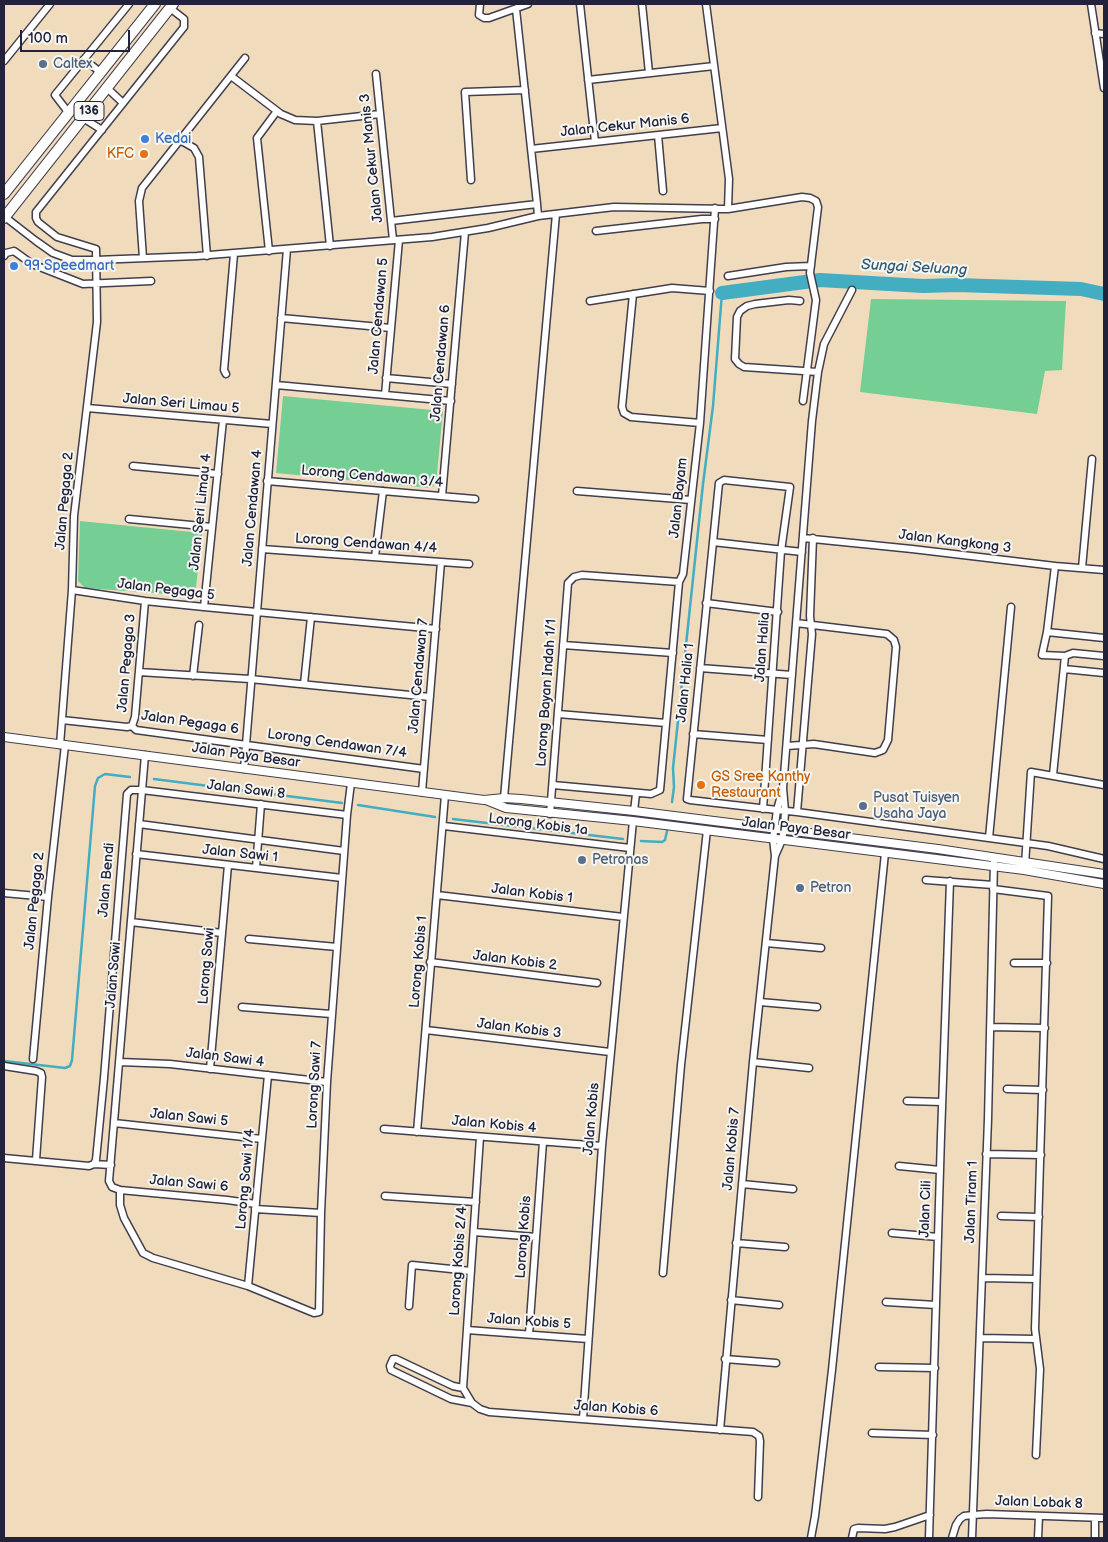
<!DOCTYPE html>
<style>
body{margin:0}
#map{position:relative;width:1108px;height:1542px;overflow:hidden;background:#f0dcbc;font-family:"Balsamiq Sans",sans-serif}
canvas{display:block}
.frame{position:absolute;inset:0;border:5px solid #22223b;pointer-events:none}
.scale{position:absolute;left:20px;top:30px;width:110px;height:22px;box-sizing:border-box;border:2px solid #22223b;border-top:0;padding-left:6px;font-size:15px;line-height:18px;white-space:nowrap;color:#22223b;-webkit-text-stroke:4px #f6f6f2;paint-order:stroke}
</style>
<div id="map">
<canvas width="1108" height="1542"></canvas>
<div class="frame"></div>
<div class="scale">100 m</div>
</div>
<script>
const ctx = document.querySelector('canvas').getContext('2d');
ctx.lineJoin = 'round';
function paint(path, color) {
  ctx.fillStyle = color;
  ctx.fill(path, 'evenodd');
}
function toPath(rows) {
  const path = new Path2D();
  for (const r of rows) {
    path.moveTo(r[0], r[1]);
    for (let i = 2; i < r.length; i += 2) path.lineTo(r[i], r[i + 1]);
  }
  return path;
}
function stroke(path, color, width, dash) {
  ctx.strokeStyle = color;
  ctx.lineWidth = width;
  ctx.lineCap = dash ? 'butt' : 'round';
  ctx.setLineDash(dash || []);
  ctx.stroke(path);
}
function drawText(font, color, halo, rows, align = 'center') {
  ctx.font = font + ' "Balsamiq Sans",sans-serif';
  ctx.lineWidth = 4;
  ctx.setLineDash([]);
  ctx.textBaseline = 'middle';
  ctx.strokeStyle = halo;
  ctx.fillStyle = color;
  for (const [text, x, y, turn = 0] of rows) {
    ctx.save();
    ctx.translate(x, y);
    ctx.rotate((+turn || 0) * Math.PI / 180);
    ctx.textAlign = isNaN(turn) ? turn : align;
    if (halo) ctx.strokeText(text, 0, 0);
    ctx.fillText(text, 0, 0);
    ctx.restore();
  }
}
const green = toPath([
 [871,299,1066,301,1062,370,1045,371,1037,414,860,392],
 [283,396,443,411,436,484,431,488,276,473],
 [80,521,202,533,195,596,85,588,78,581]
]);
const stream = toPath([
 [154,779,342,803],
 [672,802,674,787,673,768,703,484,713,406,722,293],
 [358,805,435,817],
 [453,819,623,839],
 [641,841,662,842,665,840,667,831],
 [4,1061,65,1068,70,1066,72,1060,95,786,98,778,105,774,130,777]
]);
const river = toPath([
 [722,293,820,280,923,286,957,285,1081,289,1104,294]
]);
const minor = toPath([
 [480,4,479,15,484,18,489,18,528,4],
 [580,4,595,142],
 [642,4,649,73],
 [706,4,729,179,728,209],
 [1091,4,1104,88],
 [516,9,537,204],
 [1095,33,1104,34],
 [84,59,100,72],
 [4,61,50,4],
 [376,74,393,240],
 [231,76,281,114,295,120,317,121,380,114],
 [588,80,714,66],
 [107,88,123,103],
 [68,112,55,95,129,4],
 [83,118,102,130],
 [317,121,330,246],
 [658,135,663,191],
 [180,140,194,148,199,157,207,256],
 [531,149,722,128],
 [471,180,465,92,525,90],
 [5,217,36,241,53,253,72,260,96,260,197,256,432,237,488,228,538,216,614,207,728,209,802,197,810,198,816,201,818,207,810,273,816,300,803,401],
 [391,221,537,204,538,216],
 [596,231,702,219,715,219],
 [269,251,257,138,277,111],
 [4,256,6,253,14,251,32,264,83,284,151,281],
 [143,258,139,201,142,188,245,58],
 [728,276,786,267,811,266],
 [633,294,622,407,624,413,631,417,700,423],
 [590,301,672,288,710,291],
 [800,301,789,300,755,304,747,306,740,311,737,317,735,359,739,364,744,367,818,372],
 [281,318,391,328],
 [226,374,224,370,234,254],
 [386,378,452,384],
 [276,385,451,401],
 [385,395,399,240],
 [87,408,272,424],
 [133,466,218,474],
 [267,481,475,499],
 [577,491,691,500],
 [442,496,465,232],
 [129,519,212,527],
 [803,538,912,549,1055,566,1104,570],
 [713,542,802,552],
 [262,549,469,564],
 [375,557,383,491],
 [1055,566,1047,632,1042,655,1065,656,1073,653,1104,656],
 [1082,568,1092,459],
 [72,590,145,601,204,607,436,629],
 [706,603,778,612],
 [204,607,223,420],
 [1047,632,1104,638],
 [563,645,673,653],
 [700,668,792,675],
 [1064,669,1104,673],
 [139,672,250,679,430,697],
 [193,676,199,625],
 [304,684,311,617],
 [558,714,666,723],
 [62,720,127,727,132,726],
 [132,726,136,730,424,769],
 [132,726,135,717,145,601],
 [693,734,768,740],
 [60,745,72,590,74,516,97,322,96,249,57,237,38,222,36,218,36,212,184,27,184,19,170,8],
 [787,746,814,744,875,753,883,750,888,740,896,647,894,640,887,634,796,623],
 [145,755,109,1181,112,1187,120,1190,227,1200,256,1204],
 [244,769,287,249],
 [1053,775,1065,656],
 [553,785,651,794,660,790,679,582,683,574,700,423,715,208],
 [422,792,441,562],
 [504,798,556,214],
 [763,809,781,551,790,487,724,480,719,483,687,799,690,800,777,810,797,812,1048,846,1104,859],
 [634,811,636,794],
 [797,812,812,634,810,616,813,538],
 [550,814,568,583,574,577,582,575,679,582],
 [139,824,344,851],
 [444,826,630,848],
 [989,838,1011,607],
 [136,854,342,878],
 [775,856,782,840,784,829,785,811,783,788,812,421,818,372,824,344,852,290],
 [1025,865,1031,772,1104,785],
 [256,868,261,804],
 [926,880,993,885],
 [993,889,1048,896,1035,1329,1040,1369,1036,1455],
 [4,893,48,897],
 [437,895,623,917],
 [131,922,222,933],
 [249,939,337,947],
 [766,943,821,948],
 [430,962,597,983],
 [1014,963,1047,963],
 [760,1002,817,1007],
 [242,1007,331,1014],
 [990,1027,1045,1028],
 [426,1030,610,1052],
 [33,1059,48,897,65,745],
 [120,1062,170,1064,327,1082],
 [753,1062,809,1068],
 [4,1066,36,1071,41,1073,42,1077,36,1160],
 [210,1069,228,865],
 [1007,1089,1043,1090],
 [907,1101,942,1102],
 [114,1123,262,1139],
 [384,1129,602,1146],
 [417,1132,445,795],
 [480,1137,463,1388,472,1403,480,1409,489,1412,753,1432,759,1436,760,1441,758,1497],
 [986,1154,1041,1155],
 [4,1158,89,1166,94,1164,111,1165],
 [94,1164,96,1160,104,1078,127,794,131,790,142,790,347,815],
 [899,1166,940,1170],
 [742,1184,793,1189],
 [120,1190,120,1205,124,1218,143,1253,153,1258,248,1286,314,1313,319,1312,321,1213,327,1082,347,815,351,783],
 [385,1196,476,1202],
 [255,1209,321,1213],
 [1001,1216,1039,1217],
 [474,1232,536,1237],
 [892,1233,938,1237],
 [736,1243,785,1247],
 [663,1273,681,1065,707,830],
 [982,1278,1036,1279],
 [248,1286,268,1075],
 [731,1300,779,1305],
 [886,1302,936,1305],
 [409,1306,412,1265,471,1271],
 [467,1330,588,1339],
 [529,1334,543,1142],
 [980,1338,1035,1339],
 [725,1359,776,1363],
 [879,1367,935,1368],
 [463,1388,453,1386,396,1359,393,1359,390,1366,391,1370,451,1399,472,1403],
 [583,1419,602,1146,633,821],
 [720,1430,753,1062,775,856,773,839,777,810,783,788],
 [872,1433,933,1435],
 [811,1538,815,1516,832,1370,885,853],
 [852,1538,854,1529,858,1528,885,1529,895,1527,930,1515],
 [929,1538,941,1136,950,881],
 [952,1538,956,1525,960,1519,964,1516,973,1515,987,1514,1104,1518],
 [972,1538,988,1119,994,862],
 [1038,1538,1039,1516],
 [1095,1538,1095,1518]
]);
const tertiary = toPath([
 [4,737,484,800,504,798,521,799,634,811,938,849,1104,874],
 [486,800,506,808,633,821,1024,870,1104,884]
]);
const primary = toPath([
 [4,194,155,4],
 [4,218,173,4]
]);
const markers = [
 [43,64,5,"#5c6f8a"],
 [145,139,5,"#3f7fe0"],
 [144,154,5,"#e8710a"],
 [14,266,5,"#3f7fe0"],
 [701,785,5,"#e8710a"],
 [863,806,5,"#5c6f8a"],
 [582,860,5,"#5c6f8a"],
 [800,888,5,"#5c6f8a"]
];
const shields = [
 [89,111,30]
];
const shieldNames = [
 ["136",89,111]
];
const serviceNames = [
 ["Caltex",53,64],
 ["Pusat Tuisyen",873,798],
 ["Usaha Jaya",873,814],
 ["Petronas",592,860],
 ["Petron",810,888]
];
const streetNames = [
 ["Jalan Cekur Manis 6",625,126,-6],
 ["Jalan Cekur Manis 3",372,158,-96],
 ["Jalan Cendawan 5",379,316,-85],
 ["Jalan Cendawan 6",441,363,-85],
 ["Jalan Seri Limau 5",181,404,5],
 ["Lorong Cendawan 3/4",372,477,5],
 ["Jalan Bayam",679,498,-84],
 ["Jalan Pegaga 2",65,501,-85],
 ["Jalan Cendawan 4",253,508,-85],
 ["Jalan Seri Limau 4",201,512,-84],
 ["Jalan Kangkong 3",955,542,7],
 ["Lorong Cendawan 4/4",366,544,4],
 ["Jalan Pegaga 5",166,590,7],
 ["Jalan Halia",763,647,-86],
 ["Jalan Pegaga 3",127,663,-85],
 ["Jalan Cendawan 7",419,676,-85],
 ["Jalan Halia 1",686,683,-84],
 ["Lorong Bayan Indah 1/1",547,693,-86],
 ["Jalan Pegaga 6",190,723,8],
 ["Lorong Cendawan 7/4",337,744,8],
 ["Jalan Paya Besar",246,756,8],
 ["Jalan Sawi 8",246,790,7],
 ["Lorong Kobis 1a",538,825,7],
 ["Jalan Paya Besar",796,829,7],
 ["Jalan Sawi 1",240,854,6],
 ["Jalan Bendi",107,880,-85],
 ["Jalan Kobis 1",532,894,7],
 ["Jalan Pegaga 2",35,901,-84],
 ["Jalan Kobis 2",515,961,7],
 ["Lorong Kobis 1",419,962,-85],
 ["Lorong Sawi",207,966,-85],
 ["Jalan Sawi",114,975,-85],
 ["Jalan Kobis 3",519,1029,7],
 ["Jalan Sawi 4",225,1058,7],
 ["Lorong Sawi 7",315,1085,-87],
 ["Jalan Sawi 5",189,1118,6],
 ["Jalan Kobis",592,1119,-85],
 ["Jalan Kobis 4",494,1125,5],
 ["Jalan Kobis 7",732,1149,-85],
 ["Lorong Sawi 1/4",246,1179,-85],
 ["Jalan Sawi 6",189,1184,5],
 ["Jalan Tiram 1",972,1202,-88],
 ["Jalan Cili",926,1209,-88],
 ["Lorong Kobis",524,1237,-86],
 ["Lorong Kobis 2/4",459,1261,-86],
 ["Jalan Kobis 5",529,1322,4],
 ["Jalan Kobis 6",616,1409,4],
 ["Jalan Lobak 8",1039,1503,2]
];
const shopNames = [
 ["Kedai",155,139],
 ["99 Speedmart",24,266]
];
const foodNames = [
 ["KFC",134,154],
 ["GS Sree Kanthy",711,777,"left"],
 ["Restaurant",711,793,"left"]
];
const waterNames = [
 ["Sungai Seluang",914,268,3]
];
paint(green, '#75ce94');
stroke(stream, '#43adc2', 2.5);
stroke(river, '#43adc2', 14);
stroke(minor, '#413e4e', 9);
stroke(tertiary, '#413e4e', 10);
stroke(primary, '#413e4e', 12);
stroke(minor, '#fff', 6);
stroke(tertiary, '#fff', 8);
stroke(primary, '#fff', 10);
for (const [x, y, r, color] of markers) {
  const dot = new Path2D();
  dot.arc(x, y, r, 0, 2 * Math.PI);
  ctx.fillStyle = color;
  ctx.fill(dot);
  stroke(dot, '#f6f6f2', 2);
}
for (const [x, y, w] of shields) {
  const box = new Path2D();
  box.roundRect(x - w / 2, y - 9.5, w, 19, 4);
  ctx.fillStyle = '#f6f6f2';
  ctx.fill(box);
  stroke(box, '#22223b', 1);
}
drawText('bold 12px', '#22223b', null, shieldNames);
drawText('14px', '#4e5e75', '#f6f6f2', serviceNames, 'left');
drawText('14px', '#22223b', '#f6f6f2', streetNames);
drawText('14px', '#366cbe', '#f6f6f2', shopNames, 'left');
drawText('14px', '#c56008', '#f6f6f2', foodNames, 'right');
drawText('italic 15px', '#2f5a71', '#f6f6f2', waterNames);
</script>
